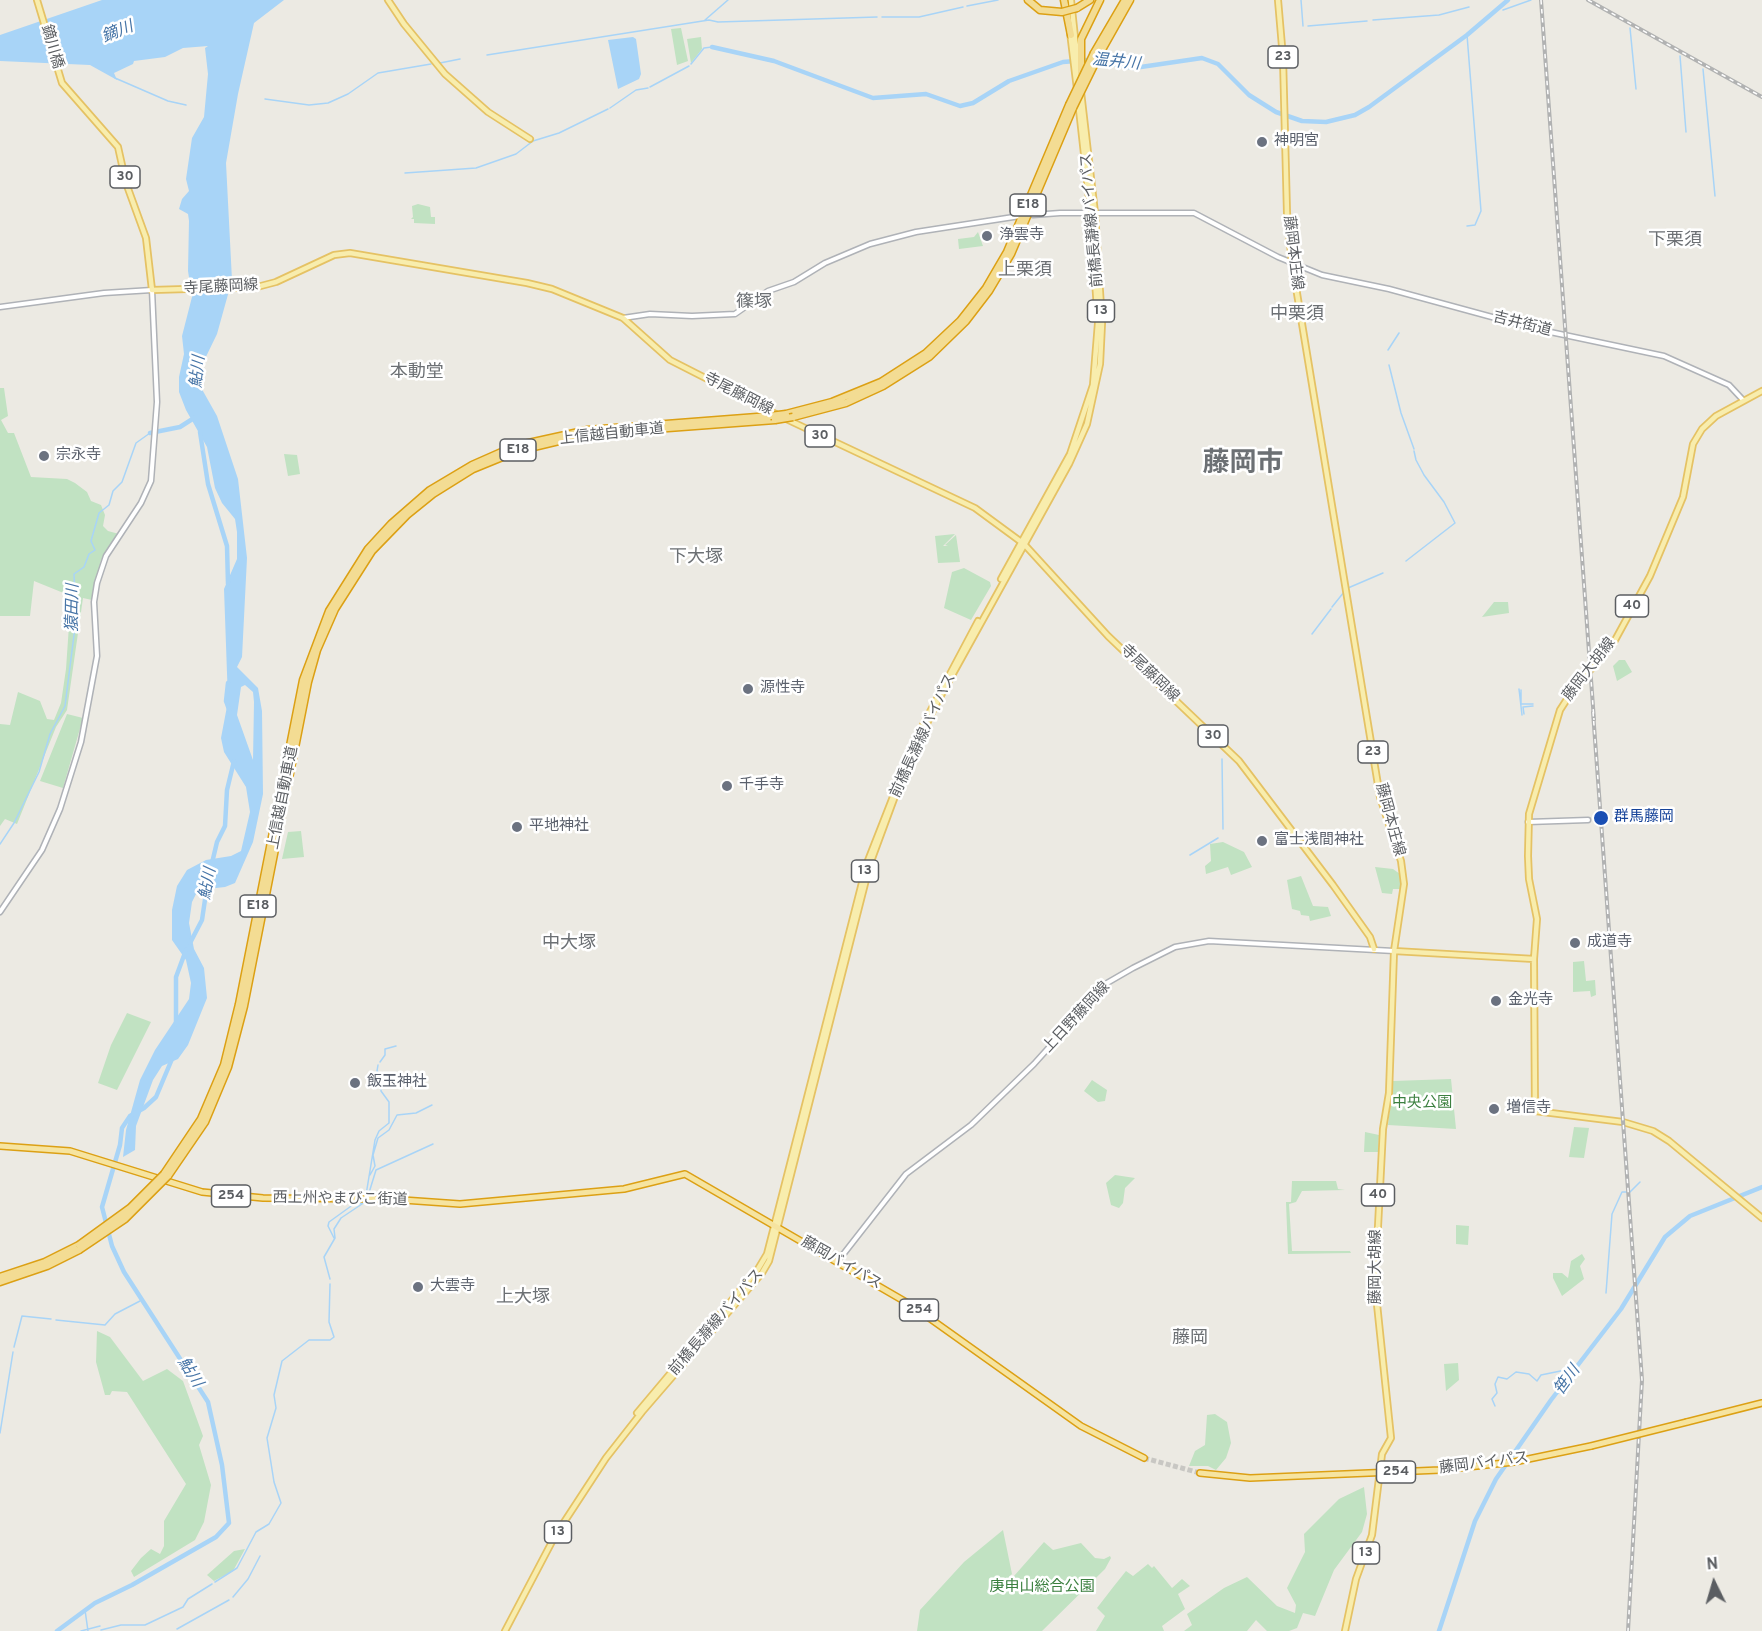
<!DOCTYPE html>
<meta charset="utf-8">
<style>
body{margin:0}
#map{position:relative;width:1762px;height:1631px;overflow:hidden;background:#eceae3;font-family:Overpass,sans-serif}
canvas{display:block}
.north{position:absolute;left:1684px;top:1553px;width:60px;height:60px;-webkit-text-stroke:4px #fff;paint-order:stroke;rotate:355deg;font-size:16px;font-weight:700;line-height:24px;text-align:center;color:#5b5e62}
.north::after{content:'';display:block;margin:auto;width:21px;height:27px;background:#5b5e62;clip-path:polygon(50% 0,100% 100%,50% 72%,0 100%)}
</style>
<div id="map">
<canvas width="1762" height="1631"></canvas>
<div class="north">N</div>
</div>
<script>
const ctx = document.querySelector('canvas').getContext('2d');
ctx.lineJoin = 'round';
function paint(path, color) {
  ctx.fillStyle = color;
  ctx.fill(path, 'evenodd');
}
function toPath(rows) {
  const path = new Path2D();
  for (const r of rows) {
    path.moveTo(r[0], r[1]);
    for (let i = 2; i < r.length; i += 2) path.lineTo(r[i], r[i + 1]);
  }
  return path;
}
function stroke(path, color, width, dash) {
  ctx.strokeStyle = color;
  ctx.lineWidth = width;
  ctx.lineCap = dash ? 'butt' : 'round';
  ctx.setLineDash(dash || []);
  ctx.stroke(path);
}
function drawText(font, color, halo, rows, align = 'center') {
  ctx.font = font + ' Overpass,"Noto Sans JP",sans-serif';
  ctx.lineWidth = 5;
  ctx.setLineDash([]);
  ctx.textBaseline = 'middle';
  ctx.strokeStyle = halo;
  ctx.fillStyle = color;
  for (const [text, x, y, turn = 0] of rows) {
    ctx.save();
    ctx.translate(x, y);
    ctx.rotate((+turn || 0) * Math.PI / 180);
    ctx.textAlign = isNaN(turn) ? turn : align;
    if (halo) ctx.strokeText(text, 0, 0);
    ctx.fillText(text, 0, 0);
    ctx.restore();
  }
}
const green = toPath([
 [681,28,688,61,677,65,671,29],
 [701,37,702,49,691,63,687,39],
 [418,204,430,207,431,217,435,217,435,224,414,223,414,219,411,219,413,217,412,206],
 [978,232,983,246,959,249,958,239,974,237],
 [0,388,4,388,8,416,1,420,8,433,14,433,31,477,67,479,75,483,87,492,91,501,101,505,105,515,103,526,108,531,119,534,101,560,92,600,83,598,67,710,56,727,17,824,5,819,0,826,0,724,10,725,18,692,40,701,47,719,54,720,61,703,66,669,71,596,34,581,30,616,0,616],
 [284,454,297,455,300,474,288,476],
 [955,534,943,546,948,546,945,545,956,535,960,562,938,563,935,536],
 [964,568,990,582,991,586,971,620,944,608,952,572],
 [1494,602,1508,602,1509,613,1482,617],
 [1619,660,1625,660,1632,672,1617,681,1613,666],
 [67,714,83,718,63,788,40,781],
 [301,831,304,857,282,859,288,832],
 [1223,842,1244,852,1252,867,1231,875,1228,867,1206,874,1205,866,1211,861,1210,844],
 [1375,867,1393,869,1400,874,1401,889,1393,889,1392,894,1382,893],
 [1301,876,1313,906,1328,907,1331,916,1310,921,1309,916,1301,915,1300,911,1292,909,1287,880],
 [1584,961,1586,981,1595,980,1596,995,1591,997,1590,991,1573,992,1573,962],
 [127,1013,151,1022,117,1090,98,1083,111,1045],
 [1451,1079,1456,1129,1388,1125,1393,1081],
 [1092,1080,1107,1090,1105,1101,1098,1102,1084,1091],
 [1574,1127,1589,1128,1584,1158,1569,1157],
 [1365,1132,1379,1135,1378,1152,1364,1152],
 [1115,1175,1135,1178,1125,1188,1123,1203,1119,1208,1111,1205,1106,1183],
 [1292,1181,1336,1181,1338,1189,1345,1190,1302,1191,1296,1202,1289,1204,1292,1251,1350,1251,1351,1253,1288,1254,1286,1202,1291,1202],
 [1456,1225,1469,1226,1468,1245,1456,1244],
 [1582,1254,1585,1259,1580,1266,1584,1279,1562,1296,1553,1278,1553,1273,1562,1273,1568,1278,1571,1261],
 [97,1331,110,1337,143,1381,167,1369,183,1381,203,1436,199,1445,211,1485,204,1522,195,1540,134,1577,131,1571,141,1558,151,1549,160,1554,164,1546,164,1521,186,1484,127,1392,112,1391,110,1395,105,1395,96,1362],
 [1458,1363,1459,1380,1446,1391,1444,1364],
 [1215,1414,1227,1422,1231,1443,1226,1458,1216,1470,1208,1466,1189,1466,1195,1451,1205,1445,1207,1415],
 [1364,1487,1367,1514,1362,1532,1334,1570,1315,1616,1303,1613,1297,1628,1289,1631,1267,1631,1256,1620,1247,1631,1184,1631,1192,1625,1187,1614,1224,1588,1247,1577,1277,1606,1295,1613,1296,1605,1287,1588,1305,1552,1304,1534,1339,1499],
 [1003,1530,1012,1574,1001,1585,1014,1576,1044,1542,1053,1550,1081,1543,1095,1558,1104,1559,1110,1556,1111,1558,1105,1569,1042,1631,917,1631,920,1610,964,1562],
 [245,1549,233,1571,214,1581,207,1575,234,1551],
 [1148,1564,1152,1568,1154,1566,1172,1588,1182,1579,1190,1586,1178,1594,1185,1609,1162,1626,1164,1631,1096,1631,1105,1616,1097,1608,1114,1586,1126,1571,1133,1576]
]);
const water = toPath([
 [102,0,284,0,254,23,238,94,226,163,232,280,217,334,201,367,199,384,217,416,238,479,247,558,242,657,237,667,258,688,262,711,263,794,253,842,235,883,225,887,198,890,192,902,189,923,194,949,204,968,207,998,188,1045,178,1059,162,1066,153,1080,136,1126,135,1150,123,1157,126,1130,140,1080,155,1050,189,999,191,983,186,960,172,940,172,910,177,886,187,870,206,860,231,856,241,851,250,812,246,787,224,752,221,738,228,701,224,589,237,559,237,532,235,519,222,503,215,488,207,447,186,410,179,392,179,377,184,354,182,336,192,297,188,271,189,221,188,214,179,209,182,199,189,191,186,179,192,138,204,117,208,74,205,48,208,46,183,48,165,57,134,61,133,64,114,73,117,80,90,65,0,61,0,35],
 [245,685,253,692,254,702,253,760,237,715,241,687],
 [633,37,636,39,641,74,639,79,618,89,608,40]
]);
const stream = toPath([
 [1301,0,1303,26],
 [967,6,998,0],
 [1503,10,1531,0],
 [882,17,919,17,963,7],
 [705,20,728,0],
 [1373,20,1439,15,1469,7],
 [1308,26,1367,21],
 [1630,28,1636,89],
 [1467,35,1481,211,1475,225,1467,226],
 [487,55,709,20,718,22,877,17],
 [1680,56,1686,132],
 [440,63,460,59],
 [691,64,704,48,712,47],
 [1703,69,1715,196],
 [115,78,168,101,186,105],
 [650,87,689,66],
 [265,99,309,105,328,103,348,94,378,73,431,64],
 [610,108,636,90,648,88],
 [405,173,476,168,516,154,533,141,559,133,608,109],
 [1388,350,1399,333],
 [1389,365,1401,413,1414,449],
 [1406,561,1455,523,1444,502,1424,475,1416,460,1414,451],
 [1348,588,1383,573],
 [1332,607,1344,592],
 [1312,634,1331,609],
 [1519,689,1522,715],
 [1521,690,1521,704,1533,704],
 [1524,714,1523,707,1533,706],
 [1222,759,1223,829],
 [0,844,14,823,39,772,50,734,65,706,76,619,74,574,84,567,89,554,95,550,91,541,99,513,109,505,113,491,122,482,136,443,150,433],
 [1190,855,1218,838],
 [380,1062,385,1055,385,1049,396,1046],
 [370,1175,375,1166,373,1155,378,1138,389,1130,397,1115,416,1113,432,1105],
 [1630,1192,1640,1182],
 [366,1195,375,1140,379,1131,389,1123,389,1102,381,1091,382,1078,377,1071,378,1065],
 [368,1196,376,1170,433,1144],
 [334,1238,328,1226,329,1222,354,1204,362,1203],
 [330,1279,324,1257,335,1238,334,1229,341,1218,365,1202],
 [1606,1293,1612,1214,1622,1192,1627,1192],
 [56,1320,105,1325,115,1314,140,1301],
 [14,1347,22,1316,51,1319],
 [1495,1406,1492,1399,1497,1393,1495,1384,1498,1377,1507,1379,1516,1372,1529,1374,1537,1381,1541,1375,1575,1368],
 [0,1433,13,1352],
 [215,1582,237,1568,256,1532,269,1524,281,1503,274,1482,267,1438,276,1408,274,1395,282,1361,309,1340,330,1340,334,1337,329,1322,330,1284],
 [233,1597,248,1579,260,1556],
 [85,1610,88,1631],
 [177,1629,229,1600],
 [101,1630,121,1625,145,1625,183,1607,188,1599,212,1584],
 [81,1631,100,1626]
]);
const river = toPath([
 [712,47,774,61,873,98,926,94,960,106,973,103,1009,81,1063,62,1087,60,1134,68,1202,58,1218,64,1249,95,1276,112,1302,121,1326,122,1355,115,1369,107,1467,35,1508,0],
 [200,432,208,484,227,546,228,584],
 [150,433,180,427,194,418],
 [228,683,226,701,230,712],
 [212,863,217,842,225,826,227,790,234,761],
 [190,943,202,920,207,886],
 [176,1024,176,977,186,950],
 [57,1631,95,1603,132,1585,216,1537,229,1523,222,1465,208,1402,124,1272,112,1246,102,1207,120,1145,122,1128,130,1116,144,1108,156,1097,172,1059],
 [1439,1631,1475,1521,1496,1479,1551,1400,1621,1309,1665,1237,1690,1216,1762,1187]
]);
const trunkTunnel = toPath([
 [1144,1458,1200,1473]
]);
const secondary = toPath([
 [1033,215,1060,213,1194,213,1278,257,1322,275,1389,289,1536,329,1664,356,1729,385,1743,400],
 [0,307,104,293,152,290,157,402,151,481,141,503,106,556,97,583,94,602,97,656,81,742,60,809,42,850,0,912],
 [623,318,650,314,692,316,735,314,768,291,794,282,825,263,870,244,916,232,1020,216],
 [1528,822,1588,820],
 [838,1261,906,1174,971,1125,1034,1064,1107,983,1133,968,1175,947,1209,941,1394,951]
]);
const primary = toPath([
 [37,0,62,83,118,147,126,183,146,238,152,290,257,287,276,282,334,255,350,253,527,283,552,289,623,318,670,360,776,414],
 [388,0,404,24,445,74,488,112,530,139],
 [1071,0,1079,75],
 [1278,0,1283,58,1287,213,1292,263,1380,797,1401,861,1404,884,1394,951,1389,1093,1383,1129,1375,1285,1391,1438,1382,1454,1372,1535,1356,1579,1345,1631],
 [1070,32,1077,89],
 [1762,391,1716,416,1702,429,1693,444,1683,497,1650,576,1614,642,1571,693,1560,710,1529,814,1528,856,1529,879,1537,919,1534,959,1535,1111,1623,1122,1653,1131,1669,1141,1762,1218],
 [784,418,975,508,1024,544,1108,636,1239,761,1333,885,1370,937,1374,949],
 [1001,579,1070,454,1093,385,1098,323,1090,208,1078,100],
 [1394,951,1534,959],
 [637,1413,758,1269,767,1254,867,863,916,738,978,621],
 [505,1631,555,1536,606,1458,642,1412,762,1273,769,1261,870,864,898,788,934,708,1069,464,1087,424,1100,364,1102,323,1095,213,1081,92]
]);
const trunk = toPath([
 [0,1146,70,1151,202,1192,263,1198,389,1199,460,1204,624,1189,685,1174,911,1305,1081,1426,1144,1458],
 [1687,1422,1762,1403],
 [1200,1473,1250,1478,1440,1470,1514,1462,1591,1446]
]);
const motorway = toPath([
 [1028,0,1040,10,1062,12],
 [1064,0,1071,35],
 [1077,8,1090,0],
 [1094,53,1125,0],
 [1099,55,1130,0],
 [1081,82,1081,39,1100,0],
 [786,414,832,402,881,382,926,353,960,321,986,288,1007,252,1069,105],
 [793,417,846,403,883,386,929,357,966,321,989,291,1011,254,1073,108],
 [164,1174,201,1119,224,1065,239,1004,303,680,329,611,368,549,391,524,430,490,472,465,515,446,588,430,770,416],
 [168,1176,205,1122,228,1067,244,1006,308,682,317,650,335,609,372,551,407,515,433,494,473,469,517,451,588,434,775,420],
 [0,1277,45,1262,79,1245],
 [0,1282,47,1266,79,1250]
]);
const rail = toPath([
 [1541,0,1594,720],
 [1588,0,1762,97],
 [1593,712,1642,1380,1628,1631]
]);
const trunkBridge = toPath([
 [1591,1446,1687,1422]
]);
const motorwayBridge = toPath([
 [1062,12,1077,8],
 [1069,105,1094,53],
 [1073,108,1099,55],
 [770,416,786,414],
 [775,420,793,417],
 [79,1245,130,1208,164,1174],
 [79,1250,125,1219,168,1176]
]);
const markers = [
 [1262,142,6,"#6b7280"],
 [987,236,6,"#6b7280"],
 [44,456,6,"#6b7280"],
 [748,689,6,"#6b7280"],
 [727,786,6,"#6b7280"],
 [1601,818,8,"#1a4fb4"],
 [517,827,6,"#6b7280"],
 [1262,841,6,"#6b7280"],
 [1575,943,6,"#6b7280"],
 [1496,1001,6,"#6b7280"],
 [355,1083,6,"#6b7280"],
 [1494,1109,6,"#6b7280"],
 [418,1287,6,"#6b7280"]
];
const shields = [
 [1283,57,30],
 [125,177,30],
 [1028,205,36],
 [1101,311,27],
 [820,436,30],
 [518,450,36],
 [1632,606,33],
 [1213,736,30],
 [1373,752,30],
 [865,871,27],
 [258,906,36],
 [1378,1195,33],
 [231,1196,39],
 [919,1310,39],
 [1396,1472,39],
 [558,1532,27],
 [1366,1553,27]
];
const shieldNames = [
 ["23",1283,57],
 ["30",125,177],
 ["E18",1028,205],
 ["13",1101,311],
 ["30",820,436],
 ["E18",518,450],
 ["40",1632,606],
 ["30",1213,736],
 ["23",1373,752],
 ["13",865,871],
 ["E18",258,906],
 ["40",1378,1195],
 ["254",231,1196],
 ["254",919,1310],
 ["254",1396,1472],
 ["13",558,1532],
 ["13",1366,1553]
];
const streetNames = [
 ["鏑川橋",51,47,74],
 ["前橋長瀞線バイパス",1093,220,-95],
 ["藤岡本庄線",1292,253,83],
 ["寺尾藤岡線",221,288,-3],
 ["吉井街道",1522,325,14],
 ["寺尾藤岡線",738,395,27],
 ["上信越自動車道",612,435,-6],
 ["藤岡大胡線",1590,670,-52],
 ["寺尾藤岡線",1149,674,44],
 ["前橋長瀞線バイパス",924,736,-65],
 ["上信越自動車道",284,798,-79],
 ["藤岡本庄線",1389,820,75],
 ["上日野藤岡線",1077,1018,-47],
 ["西上州やまびこ街道",340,1200,1],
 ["藤岡バイパス",841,1264,30],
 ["藤岡大胡線",1377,1267,-90],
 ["前橋長瀞線バイパス",717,1323,-49],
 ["藤岡バイパス",1484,1464,-7]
];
const worshipNames = [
 ["神明宮",1274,142],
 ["浄雲寺",999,236],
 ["宗永寺",56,456],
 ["源性寺",760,689],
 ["千手寺",739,786],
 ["平地神社",529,827],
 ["富士浅間神社",1274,841],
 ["成道寺",1587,943],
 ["金光寺",1508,1001],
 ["飯玉神社",367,1083],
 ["増信寺",1506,1109],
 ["大雲寺",430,1287]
];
const transitNames = [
 ["群馬藤岡",1614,818]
];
const parkNames = [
 ["中央公園",1422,1104],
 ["庚申山総合公園",1042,1588]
];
const waterNames = [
 ["鏑川",118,33,-22],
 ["温井川",1116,63,6],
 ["鮎川",199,372,-84],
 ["猿田川",74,608,-89],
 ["鮎川",209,884,-79],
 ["鮎川",189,1373,57],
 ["笹川",1568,1381,-54]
];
const quarterNames = [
 ["下栗須",1675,241],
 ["上栗須",1025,271],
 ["篠塚",754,303],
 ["中栗須",1297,315],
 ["本動堂",417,373],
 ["下大塚",696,558],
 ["中大塚",569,944],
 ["上大塚",523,1298],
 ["藤岡",1190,1339]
];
const townNames = [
 ["藤岡市",1243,466]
];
paint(green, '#c1e2c2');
paint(water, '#a8d4f7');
stroke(stream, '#a8d4f7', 1.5);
stroke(river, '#a8d4f7', 4.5);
stroke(trunkTunnel, '#c8c7c3', 5, [5, 2.5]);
stroke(secondary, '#afb2b7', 7);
stroke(primary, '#e5c264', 8);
stroke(trunk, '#dca014', 8);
stroke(motorway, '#dca014', 9);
stroke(secondary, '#fff', 4);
stroke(primary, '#f8edad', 4.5);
stroke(trunk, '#f6e4a0', 5);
stroke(motorway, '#f3dc93', 6);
stroke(rail, '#b1b2b2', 4);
stroke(rail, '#fff', 1.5, [4.5]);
stroke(trunkBridge, '#dca014', 8, []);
stroke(motorwayBridge, '#dca014', 9, []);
stroke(trunkBridge, '#f6e4a0', 5);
stroke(motorwayBridge, '#f3dc93', 6);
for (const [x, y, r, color] of markers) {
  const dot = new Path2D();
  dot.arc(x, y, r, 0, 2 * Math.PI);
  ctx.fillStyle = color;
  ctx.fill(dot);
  stroke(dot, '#fff', 2);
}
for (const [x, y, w] of shields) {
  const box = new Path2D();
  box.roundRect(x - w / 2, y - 11, w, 22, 4.5);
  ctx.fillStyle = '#fff';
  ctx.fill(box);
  stroke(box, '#5b5e62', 1.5);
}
drawText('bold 14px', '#5b5e62', null, shieldNames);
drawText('15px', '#5b5e62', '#fff', streetNames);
drawText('15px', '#5b616d', '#fff', worshipNames, 'left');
drawText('15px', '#164399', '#fff', transitNames, 'left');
drawText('15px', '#3c8040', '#fff', parkNames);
drawText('italic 16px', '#4775a7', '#fff', waterNames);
drawText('18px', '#6c7074', '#fff', quarterNames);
drawText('bold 27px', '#6c7074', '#fff', townNames);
</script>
